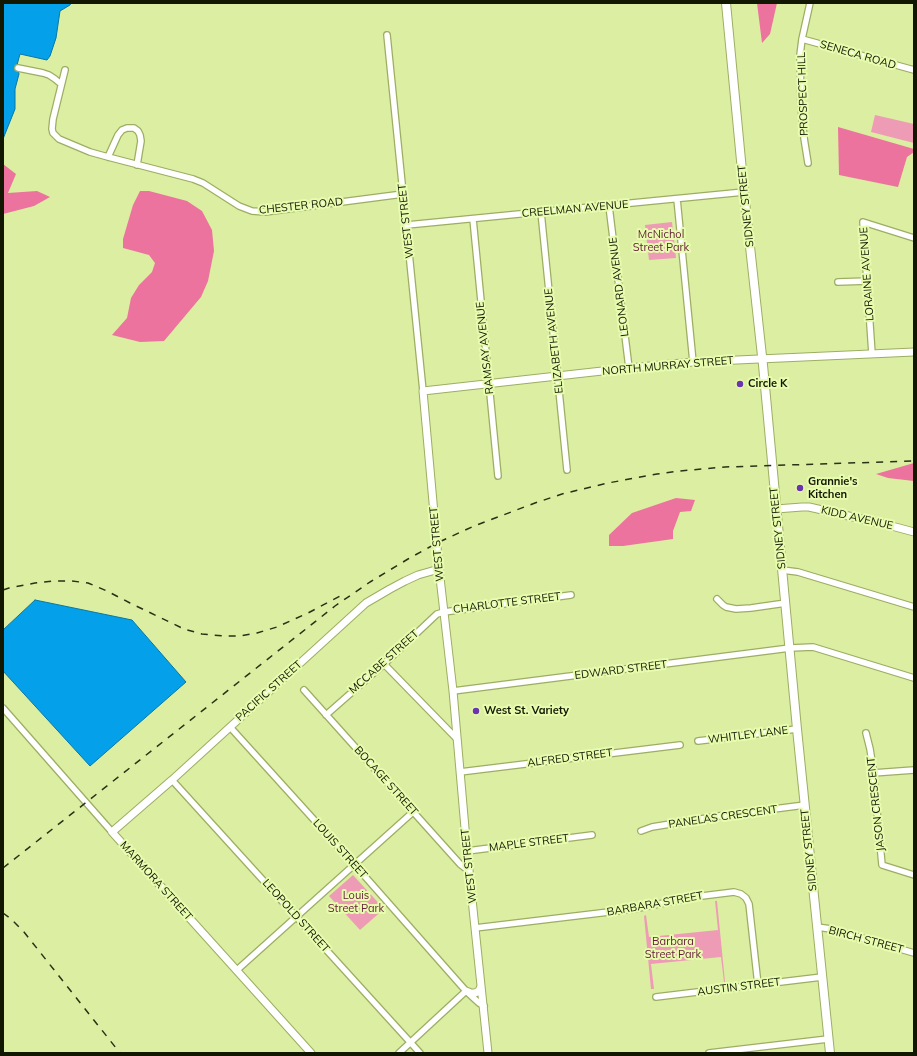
<!DOCTYPE html>
<style>
body{margin:0}
#map{position:relative;width:917px;height:1056px;overflow:hidden;background:#dbeea2;font-family:Mulish,sans-serif}
canvas{display:block}
.frame{position:absolute;inset:0;border:4px solid #111700;pointer-events:none}
</style>
<div id="map">
<canvas width="917" height="1056"></canvas>
<div class="frame"></div>
</div>
<script>
const ctx = document.querySelector('canvas').getContext('2d');
ctx.lineJoin = 'round';
function paint(path, color) {
  ctx.fillStyle = color;
  ctx.fill(path, 'evenodd');
}
function toPath(rows) {
  const path = new Path2D();
  for (const r of rows) {
    path.moveTo(r[0], r[1]);
    for (let i = 2; i < r.length; i += 2) path.lineTo(r[i], r[i + 1]);
  }
  return path;
}
function stroke(path, color, width, dash) {
  ctx.strokeStyle = color;
  ctx.lineWidth = width;
  ctx.lineCap = dash ? 'butt' : 'round';
  ctx.setLineDash(dash || []);
  ctx.stroke(path);
}
function drawText(font, color, halo, rows, align = 'center') {
  ctx.font = font + ' Mulish,sans-serif';
  ctx.lineWidth = 4;
  ctx.setLineDash([]);
  ctx.textBaseline = 'middle';
  ctx.strokeStyle = halo;
  ctx.fillStyle = color;
  for (const [text, x, y, turn = 0] of rows) {
    ctx.save();
    ctx.translate(x, y);
    ctx.rotate((+turn || 0) * Math.PI / 180);
    ctx.textAlign = isNaN(turn) ? turn : align;
    if (halo) ctx.strokeText(text, 0, 0);
    ctx.fillText(text, 0, 0);
    ctx.restore();
  }
}
const green = toPath([
 [875,115,914,124,914,143,871,132],
 [672,222,676,258,649,260,645,225],
 [353,875,384,909,360,930,329,896],
 [715,901,717,901,725,982,724,982,721,957,651,964,654,989,651,989,644,916,646,915,649,937,718,930]
]);
const forest = toPath([
 [757,3,777,3,770,34,762,43],
 [838,127,914,149,914,152,907,157,898,187,839,175],
 [3,164,16,174,8,193,37,191,50,197,34,206,3,214],
 [140,191,149,191,187,201,202,211,212,230,214,251,208,281,201,297,164,341,140,342,112,335,127,318,131,298,139,285,152,272,155,263,149,255,123,248,123,239,133,205],
 [914,463,914,481,888,478,876,474],
 [676,498,695,500,691,511,680,512,673,531,673,539,623,546,609,546,609,535,632,513]
]);
const water = toPath([
 [3,3,71,3,70,5,60,11,56,38,50,56,47,60,20,54,17,65,19,74,15,89,15,109,3,139,3,3],
 [35,600,132,620,186,682,90,766,3,671,3,630,35,600]
]);
const minor = toPath([
 [387,35,423,391],
 [802,39,914,70],
 [18,68,43,73,49,75,55,79,61,84],
 [65,70,53,119,52,129,53,133,59,139,90,152,108,157,193,179,203,183,239,206,252,211,265,212,403,194],
 [108,157,118,135,122,130,127,128,134,128,138,131,140,135,141,141,137,165],
 [808,163,804,138,801,106,800,55,802,39,810,3],
 [677,199,693,362],
 [609,206,629,368],
 [541,212,567,470],
 [473,219,498,476],
 [407,225,744,192],
 [838,282,868,281],
 [872,354,863,222,914,238],
 [782,570,798,572,914,607],
 [717,599,723,605,726,607,736,609,751,608,786,603],
 [384,664,457,739],
 [304,690,460,864,469,871],
 [453,691,790,648,813,647,914,678],
 [3,708,112,832],
 [326,715,384,664,437,614,444,612,571,595],
 [230,727,354,864,466,991,479,1003,484,1006],
 [866,733,870,749,873,768,882,865,914,875],
 [698,741,797,729],
 [460,772,680,745],
 [873,773,914,770],
 [172,780,420,1053],
 [641,831,652,827,719,816,805,805],
 [467,851,592,835],
 [817,927,831,929,914,953],
 [475,928,634,909,694,897,734,892,741,894,746,898,749,904,758,985],
 [237,970,413,812],
 [656,997,822,977],
 [399,1053,466,991],
 [709,1053,828,1039]
]);
const tertiary = toPath([
 [776,509,802,507,809,507,888,525,914,532],
 [466,991,471,993,475,993,479,991,481,986],
 [311,1053,112,832,172,780,366,603,390,589,405,581,418,575,439,569],
 [488,1053,467,851,453,691,439,569,423,391,629,368,693,362,914,352]
]);
const secondary = toPath([
 [726,3,744,192,763,365,797,729,830,1053]
]);
const rail = toPath([
 [3,590,9,588,35,583,53,581,72,581,88,583,107,591,130,603,184,629,202,634,224,636,239,636,257,633,277,627,308,613,344,594],
 [3,868,335,606,370,582,408,559,437,543,474,526,535,503,562,494,608,483,657,474,679,471,725,467,914,461],
 [3,913,11,919,24,932,120,1053]
]);
const markers = [
 [740,384,4,"#6a35ac"],
 [800,488,4,"#6a35ac"],
 [476,711,4,"#6a35ac"]
];
const streetNames = [
 ["SENECA ROAD",858,55,16],
 ["PROSPECT HILL",803,94,-92],
 ["CHESTER ROAD",301,206,-6],
 ["SIDNEY STREET",746,206,-96],
 ["CREELMAN AVENUE",575,209,-5],
 ["WEST STREET",406,221,-96],
 ["LORAINE AVENUE",867,274,-94],
 ["LEONARD AVENUE",619,287,-97],
 ["ELIZABETH AVENUE",554,341,-96],
 ["RAMSAY AVENUE",485,348,-96],
 ["NORTH MURRAY STREET",668,366,-5],
 ["KIDD AVENUE",857,518,13],
 ["SIDNEY STREET",778,528,-96],
 ["WEST STREET",437,544,-95],
 ["CHARLOTTE STREET",507,603,-7],
 ["MCCABE STREET",384,662,-42],
 ["EDWARD STREET",621,670,-7],
 ["PACIFIC STREET",269,691,-42],
 ["WHITLEY LANE",748,735,-7],
 ["ALFRED STREET",570,758,-7],
 ["BOCAGE STREET",386,781,48],
 ["JASON CRESCENT",876,804,-96],
 ["PANELAS CRESCENT",723,817,-8],
 ["MAPLE STREET",529,843,-7],
 ["LOUIS STREET",340,849,48],
 ["SIDNEY STREET",809,850,-96],
 ["WEST STREET",469,866,-96],
 ["MARMORA STREET",156,881,48],
 ["BARBARA STREET",655,904,-10],
 ["LEOPOLD STREET",296,916,48],
 ["BIRCH STREET",866,940,15],
 ["AUSTIN STREET",739,987,-7]
];
const parkNames = [
 ["McNichol",661,235],
 ["Street Park",661,248],
 ["Louis",356,896],
 ["Street Park",356,909],
 ["Barbara",673,942],
 ["Street Park",673,955]
];
const poiNames = [
 ["Circle K",748,384],
 ["Grannie's",808,482],
 ["Kitchen",808,495],
 ["West St. Variety",484,711]
];
paint(green, '#ee9cb5');
paint(forest, '#eb739d');
paint(water, '#05a0ea');
stroke(water, '#0977a4', 1);
stroke(minor, '#9dae64', 8);
stroke(tertiary, '#9dae64', 9);
stroke(secondary, '#9dae64', 10);
stroke(minor, '#fff', 5.5);
stroke(tertiary, '#fff', 7);
stroke(secondary, '#fff', 8);
stroke(rail, '#2a3114', 1.5, [7, 7]);
for (const [x, y, r, color] of markers) {
  const dot = new Path2D();
  dot.arc(x, y, r, 0, 2 * Math.PI);
  ctx.fillStyle = color;
  ctx.fill(dot);
  stroke(dot, '#e8fcaf', 1.5);
}
drawText('11px', '#111700', '#e8fcaf', streetNames);
drawText('11px', '#651b39', '#e8fcaf', parkNames);
drawText('bold 11px', '#111700', '#e8fcaf', poiNames, 'left');
</script>
